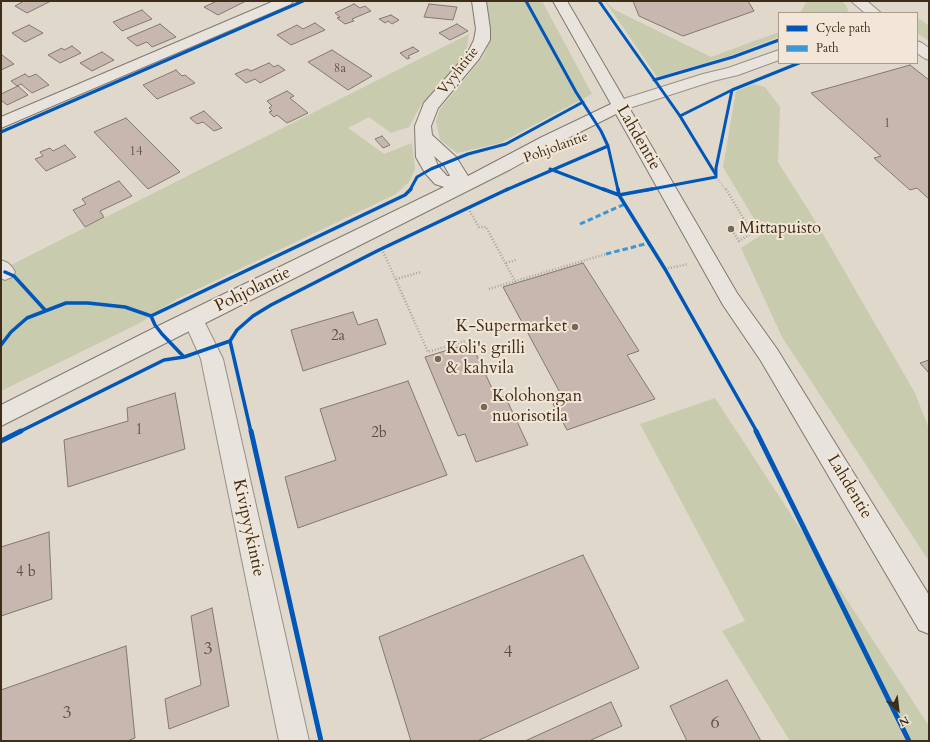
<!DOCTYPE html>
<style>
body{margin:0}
#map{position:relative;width:930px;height:742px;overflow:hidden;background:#e0d8cb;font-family:Cardo,serif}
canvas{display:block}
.frame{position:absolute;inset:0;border:2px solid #3e2d18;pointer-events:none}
.legend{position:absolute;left:778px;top:12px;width:140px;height:52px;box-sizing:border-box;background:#f1e6d7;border:1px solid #a99c8b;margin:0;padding:5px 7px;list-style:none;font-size:12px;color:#3e2d18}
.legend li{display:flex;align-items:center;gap:8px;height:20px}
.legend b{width:20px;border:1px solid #a99c8b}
.north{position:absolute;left:878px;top:690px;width:40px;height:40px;-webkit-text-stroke:3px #f1e6d7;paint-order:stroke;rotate:152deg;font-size:11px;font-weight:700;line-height:16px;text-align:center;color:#3e2d18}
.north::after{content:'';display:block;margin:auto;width:14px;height:18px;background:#3e2d18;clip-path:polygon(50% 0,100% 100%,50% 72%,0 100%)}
</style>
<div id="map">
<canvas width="930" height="742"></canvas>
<div class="frame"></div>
<ul class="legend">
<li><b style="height:5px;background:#0057b8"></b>Cycle path</li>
<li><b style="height:5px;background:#3f96d4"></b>Path</li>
</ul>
<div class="north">N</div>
</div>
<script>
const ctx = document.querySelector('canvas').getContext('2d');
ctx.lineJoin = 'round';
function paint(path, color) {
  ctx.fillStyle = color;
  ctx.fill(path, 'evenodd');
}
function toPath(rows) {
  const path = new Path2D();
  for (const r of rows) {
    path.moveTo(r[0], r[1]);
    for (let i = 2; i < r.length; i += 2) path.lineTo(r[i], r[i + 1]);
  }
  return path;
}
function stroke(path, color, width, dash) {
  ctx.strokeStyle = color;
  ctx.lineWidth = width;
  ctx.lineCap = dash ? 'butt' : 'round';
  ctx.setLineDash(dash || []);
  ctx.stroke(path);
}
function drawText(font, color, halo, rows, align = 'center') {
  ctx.font = font + ' Cardo,serif';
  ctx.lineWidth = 4;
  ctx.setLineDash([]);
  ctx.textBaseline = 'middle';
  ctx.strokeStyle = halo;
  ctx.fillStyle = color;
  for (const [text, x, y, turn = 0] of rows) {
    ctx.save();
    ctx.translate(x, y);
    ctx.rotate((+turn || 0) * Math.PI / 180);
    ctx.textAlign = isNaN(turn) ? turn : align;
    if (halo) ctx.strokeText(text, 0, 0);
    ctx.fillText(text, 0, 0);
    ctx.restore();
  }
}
const green = toPath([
 [487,1,542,1,592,94,500,143,457,153,440,140,436,121,440,109,483,57,490,41,490,27],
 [605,1,615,10,711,57,779,32,779,37,729,56,657,77],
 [807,1,841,1,845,4,849,12,800,13],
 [920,19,929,26,929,41,917,33,917,20],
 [469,34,466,54,421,105,409,127,391,133,369,117,348,128,384,154,412,143,415,169,409,182,396,194,177,299,140,323,1,391,1,270],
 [754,84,765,87,780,107,778,162,819,227,915,393,929,429,929,561,782,337,741,248,763,234,723,167,736,91],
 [715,398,929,726,929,741,790,741,722,631,745,621,640,424]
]);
const building = toPath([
 [24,1,51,1,27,13,15,6,24,1],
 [217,1,246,1,218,15,204,7,217,1],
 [633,1,748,1,754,11,683,36,639,16,633,1],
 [354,4,360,8,365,6,371,11,352,19,354,21,345,24,337,18,340,17,335,13,354,4],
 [429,4,457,7,453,20,424,17,429,4],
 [142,10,152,19,122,31,113,22,142,10],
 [391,15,399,20,392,24,388,21,385,23,379,19,391,15],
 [315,23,325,30,291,45,277,35,297,25,303,29,315,23],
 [160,24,176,37,152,47,147,42,137,46,127,38,160,24],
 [457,24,468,31,450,40,439,33,457,24],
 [29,25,43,33,25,42,12,33,29,25],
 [72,46,81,53,60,63,48,55,62,48,64,50,72,46],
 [413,47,419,51,408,56,410,58,407,59,400,53,413,47],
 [332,50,372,76,348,90,308,62,332,50],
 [102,52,114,60,92,71,80,63,102,52],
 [1,55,2,55,14,64,1,70,1,55],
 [269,63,274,67,278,65,285,70,260,83,255,79,246,83,235,74,247,69,251,71,269,63],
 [910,65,929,80,929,199,917,188,910,190,874,158,881,156,811,93,910,65],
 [176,70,182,76,185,75,195,83,157,99,143,85,176,70],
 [25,74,29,77,36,74,49,85,32,93,21,84,17,86,11,81,25,74],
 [18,86,28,95,7,105,1,100,1,94,18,86],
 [287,91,294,96,290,98,308,113,287,123,277,115,274,117,269,112,272,111,269,108,272,106,267,101,287,91],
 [204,111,222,128,214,131,203,122,197,124,190,118,204,111],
 [126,118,180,172,148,189,94,132,126,118],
 [382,136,390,145,383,148,375,139,382,136],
 [65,145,76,157,46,171,35,159,43,156,40,152,50,148,53,151,65,145],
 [119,181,132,196,100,211,104,217,85,227,73,210,86,204,82,199,119,181],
 [583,263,639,351,627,355,655,399,567,430,553,404,564,400,503,287,583,263],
 [353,312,358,325,377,319,386,344,303,371,291,330,353,312],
 [471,343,497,399,505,396,528,445,476,462,465,434,458,436,425,357,471,343],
 [929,360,929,373,920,363,929,360],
 [408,381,447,475,298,528,285,477,336,460,320,409,408,381],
 [175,393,185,449,68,487,64,440,128,421,127,408,175,393],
 [49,532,52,599,1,616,1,547,49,532],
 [583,555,639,668,477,741,411,741,379,637,583,555],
 [212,608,229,706,169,729,165,699,201,685,191,616,212,608],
 [126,646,135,738,127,741,1,741,1,690,126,646],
 [727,680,761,741,687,741,670,706,727,680],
 [611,702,622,726,589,741,525,741,611,702]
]);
const pathFar1 = toPath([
 [716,177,726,190]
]);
const path = toPath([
 [726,189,752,233,739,241,731,229],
 [470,208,470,212,479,227,486,227,516,283],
 [382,249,428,352,472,339],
 [506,263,516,260],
 [665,269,688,264],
 [396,279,421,272],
 [489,289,606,254]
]);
const street = toPath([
 [851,1,867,1,881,13,865,13,851,1],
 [917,41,922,43,929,48,929,60,924,58,917,53,917,41],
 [779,50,779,60,738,75,713,81,620,111,614,110,612,106,614,102,703,74,728,68,779,50],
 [1,260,8,263,12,267,15,272,12,277,5,280,1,278,1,260],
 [193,311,200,313,223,359,309,741,279,741,201,359,183,319,186,313,193,311]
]);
const secondary = toPath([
 [274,1,293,1,291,4,1,128,1,117,274,1],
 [472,1,486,1,490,29,490,40,479,59,438,108,431,126,432,135,456,157,468,176,542,137,611,104,553,1,567,1,737,293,777,349,929,595,929,634,919,630,761,361,723,305,616,114,554,145,511,169,1,426,1,405,154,328,444,187,435,184,425,173,416,157,415,126,424,103,467,54,474,40,476,29,472,1],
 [434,156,444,165,450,176,447,176,438,166,434,156]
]);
const quiet = toPath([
 [580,224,625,204],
 [606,254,649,243]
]);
const cyclewayFar2 = toPath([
 [526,1,576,92,601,131,608,146,618,190],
 [599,1,680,116,716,175],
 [654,80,733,57,779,40],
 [680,116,732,90,799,63],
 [1,132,303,1],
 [550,169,605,190],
 [410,190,417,177,431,169,468,154,506,144,583,102],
 [506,190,608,146],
 [647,190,716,177,716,168,732,90]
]);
const cyclewayFar1 = toPath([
 [603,189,619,195,652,189],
 [618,189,619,195,665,269,757,432],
 [5,272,14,276,45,310],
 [151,316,155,325,162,334,184,357],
 [230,341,251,432],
 [1,345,11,332,27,318,66,303,88,303,125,307,151,316,405,195,411,189],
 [19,432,164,360,184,357,230,341,237,330,253,316,271,305,377,251,508,189]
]);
const cycleway = toPath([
 [251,431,321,741],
 [756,431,909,741],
 [1,441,21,431]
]);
const markers = [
 [731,229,4,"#776957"],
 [575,327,4,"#776957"],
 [438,359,4,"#776957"],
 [484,407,4,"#776957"]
];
const farNumbernames = [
 ["8a",340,69],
 ["1",887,124],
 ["14",136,152]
];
const farStreetnames = [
 ["Vyyhtitie",459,71,-52],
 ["Pohjolantie",556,148,-20]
];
const numberNames = [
 ["2a",338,337],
 ["1",139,431],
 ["2b",379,434],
 ["4 b",26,573]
];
const streetNames = [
 ["Lahdentie",638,138,60],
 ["Pohjolantie",253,290,-26],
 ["Lahdentie",849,487,59],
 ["Kivipyykintie",248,528,78]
];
const poiNames = [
 ["Mittapuisto",739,229],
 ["K-Supermarket",567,327,"right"],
 ["Koli's grilli",446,349],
 ["& kahvila",446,369],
 ["Kolohongan",492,397],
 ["nuorisotila",492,417]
];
const nearNumbernames = [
 ["3",208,650],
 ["4",508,653],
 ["3",67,714],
 ["6",715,724]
];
paint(green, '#c8cbad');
paint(building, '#c8b7ae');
stroke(building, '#80796f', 1);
stroke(street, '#979087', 2);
stroke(secondary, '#80796f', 2);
stroke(pathFar1, '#a9a49d', 2, [0.5, 1.5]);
stroke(path, '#a9a49d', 2.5, [1, 2]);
paint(street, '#e8e3dc');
paint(secondary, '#e8e3dc');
stroke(quiet, '#3f96d4', 3, [5.5, 3]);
stroke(cyclewayFar2, '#0057b8', 3);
stroke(cyclewayFar1, '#0057b8', 3.5);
stroke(cycleway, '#0057b8', 5);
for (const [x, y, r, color] of markers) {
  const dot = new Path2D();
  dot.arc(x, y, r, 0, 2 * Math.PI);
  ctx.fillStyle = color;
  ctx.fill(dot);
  stroke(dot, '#f1e6d7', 1.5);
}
drawText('13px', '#60503e', null, farNumbernames);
drawText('14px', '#3e2d18', '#f1e6d7', farStreetnames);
drawText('15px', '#60503e', null, numberNames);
drawText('17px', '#3e2d18', '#f1e6d7', streetNames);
drawText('17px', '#3e2d18', '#f1e6d7', poiNames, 'left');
drawText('18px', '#60503e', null, nearNumbernames);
</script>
